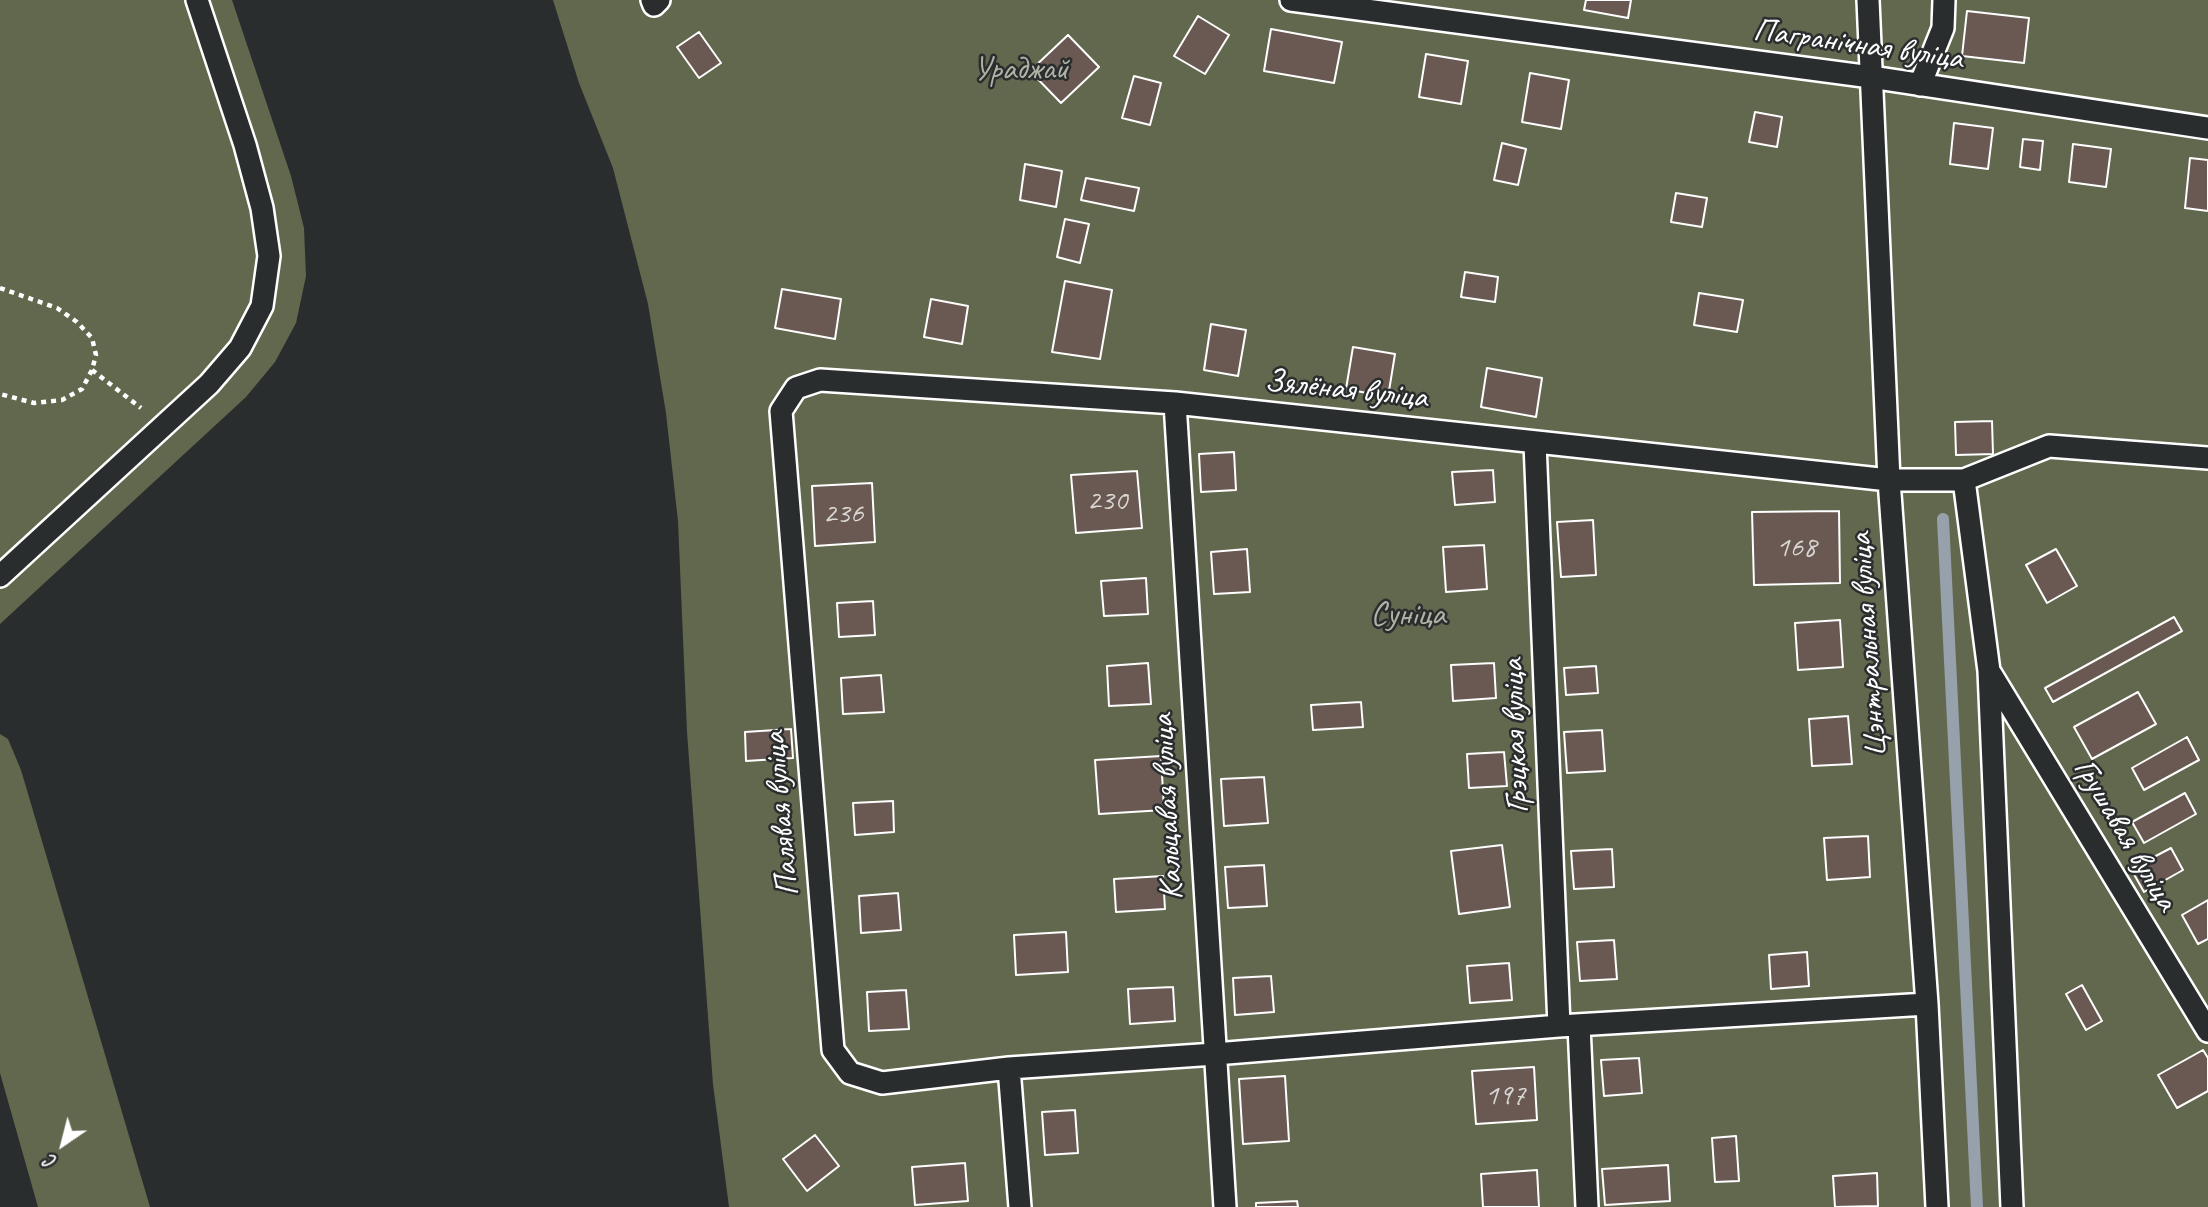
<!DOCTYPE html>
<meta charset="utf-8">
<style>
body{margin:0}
#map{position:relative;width:2208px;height:1207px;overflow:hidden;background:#2a2d2e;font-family:Caveat,sans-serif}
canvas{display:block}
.north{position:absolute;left:28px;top:1109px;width:70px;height:70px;-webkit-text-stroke:5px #2a2d2e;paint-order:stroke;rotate:215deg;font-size:19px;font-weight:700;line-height:28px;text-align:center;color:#fff}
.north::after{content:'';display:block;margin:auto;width:24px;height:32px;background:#fff;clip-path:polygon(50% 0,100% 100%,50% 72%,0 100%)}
</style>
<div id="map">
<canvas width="2208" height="1207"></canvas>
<div class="north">С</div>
</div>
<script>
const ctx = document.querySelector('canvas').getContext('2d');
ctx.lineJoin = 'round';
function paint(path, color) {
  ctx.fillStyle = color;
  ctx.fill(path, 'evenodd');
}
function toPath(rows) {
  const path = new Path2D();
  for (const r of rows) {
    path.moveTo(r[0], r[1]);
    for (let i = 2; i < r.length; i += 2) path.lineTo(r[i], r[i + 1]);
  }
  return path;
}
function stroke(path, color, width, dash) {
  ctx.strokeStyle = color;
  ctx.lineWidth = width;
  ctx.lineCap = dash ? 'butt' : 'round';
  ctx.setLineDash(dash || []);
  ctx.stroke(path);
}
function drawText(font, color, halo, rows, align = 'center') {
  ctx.font = font + ' Caveat,sans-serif';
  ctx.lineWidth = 5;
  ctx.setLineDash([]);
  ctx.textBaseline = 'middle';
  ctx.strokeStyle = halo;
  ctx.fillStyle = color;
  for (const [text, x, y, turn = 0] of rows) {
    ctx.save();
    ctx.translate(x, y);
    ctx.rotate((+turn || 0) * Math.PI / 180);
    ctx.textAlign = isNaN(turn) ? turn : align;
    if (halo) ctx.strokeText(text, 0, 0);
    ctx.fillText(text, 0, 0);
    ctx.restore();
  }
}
const green = toPath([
 [0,0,232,0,291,176,304,228,306,276,296,323,275,362,246,397,0,624],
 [553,0,2208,0,2208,1207,729,1207,713,1084,687,732,678,521,666,413,648,304,613,168,579,83],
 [0,734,8,739,21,770,150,1207,38,1207,0,1073]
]);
const stream = toPath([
 [1943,519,1977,1207]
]);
const building = toPath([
 [1586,0,1631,0,1628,18,1584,10,1586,0],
 [1967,11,2029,18,2024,63,1962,56,1967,11],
 [1198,16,1229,35,1205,74,1174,56,1198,16],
 [1271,29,1342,42,1334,83,1264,71,1271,29],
 [699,32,721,63,699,78,677,47,699,32],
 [1068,35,1099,67,1061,103,1030,71,1068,35],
 [1426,54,1468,61,1461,104,1419,97,1426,54],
 [1530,73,1569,80,1561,129,1522,122,1530,73],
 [1134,76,1161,83,1150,125,1122,118,1134,76],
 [1755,112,1782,117,1777,147,1749,142,1755,112],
 [1954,123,1993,128,1988,169,1950,164,1954,123],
 [2023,139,2043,141,2040,170,2020,167,2023,139],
 [1502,143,1526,149,1518,185,1494,180,1502,143],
 [2073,144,2111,149,2106,187,2069,182,2073,144],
 [2190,158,2208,160,2208,211,2185,208,2190,158],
 [1025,164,1062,171,1056,207,1020,200,1025,164],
 [1086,178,1139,188,1134,211,1081,200,1086,178],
 [1676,193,1707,198,1702,227,1671,222,1676,193],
 [1065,219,1089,224,1080,263,1057,257,1065,219],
 [1465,272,1498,277,1495,302,1461,297,1465,272],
 [1065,281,1112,290,1100,359,1052,352,1065,281],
 [782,289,841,299,835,339,775,328,782,289],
 [1699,293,1743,300,1737,332,1694,325,1699,293],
 [931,299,968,306,962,344,924,337,931,299],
 [1211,324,1246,330,1238,376,1204,370,1211,324],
 [1353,347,1395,354,1388,397,1346,389,1353,347],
 [1487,368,1542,378,1536,417,1481,407,1487,368],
 [1992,421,1993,454,1956,455,1955,422,1992,421],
 [1234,452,1236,490,1201,492,1199,454,1234,452],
 [1493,470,1495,502,1455,505,1452,472,1493,470],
 [1137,471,1142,528,1076,533,1071,475,1137,471],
 [872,483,875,542,815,546,812,486,872,483],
 [1839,511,1840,583,1754,585,1752,512,1839,511],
 [1593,520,1596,575,1561,577,1557,522,1593,520],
 [1484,545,1487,589,1446,592,1443,547,1484,545],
 [1247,549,1250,592,1214,594,1211,552,1247,549],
 [2056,549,2077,586,2047,603,2026,565,2056,549],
 [1146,578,1148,614,1104,616,1101,581,1146,578],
 [873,601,875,635,839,637,837,603,873,601],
 [2174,617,2182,631,2053,702,2045,688,2174,617],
 [1840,620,1843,667,1798,670,1795,623,1840,620],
 [1148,663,1151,704,1109,706,1107,666,1148,663],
 [1494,663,1496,698,1453,701,1451,665,1494,663],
 [1596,666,1598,693,1566,695,1564,668,1596,666],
 [881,675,884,712,843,714,841,678,881,675],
 [2138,692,2156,724,2092,759,2074,727,2138,692],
 [1361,702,1363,727,1313,730,1311,705,1361,702],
 [1848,716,1852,764,1812,766,1809,719,1848,716],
 [791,729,793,758,746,761,745,732,791,729],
 [1602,730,1605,771,1567,773,1564,732,1602,730],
 [2187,737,2199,760,2144,790,2132,768,2187,737],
 [1504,752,1507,786,1469,788,1467,754,1504,752],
 [1161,756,1164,810,1099,814,1095,760,1161,756],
 [1264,777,1268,823,1224,826,1221,779,1264,777],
 [2185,793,2196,814,2144,843,2132,822,2185,793],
 [893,801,894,832,855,835,853,803,893,801],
 [1868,836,1870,877,1827,880,1824,838,1868,836],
 [1502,845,1510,907,1459,914,1451,851,1502,845],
 [2171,848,2183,870,2144,892,2131,869,2171,848],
 [1612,849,1614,887,1574,889,1571,851,1612,849],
 [1264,865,1267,906,1228,908,1225,867,1264,865],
 [1163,876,1165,909,1116,912,1114,879,1163,876],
 [898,893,901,930,861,933,859,896,898,893],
 [2208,900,2208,939,2198,944,2182,915,2208,900],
 [1066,932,1068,972,1016,975,1014,935,1066,932],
 [1614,940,1617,979,1580,981,1577,942,1614,940],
 [1807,952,1809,986,1771,989,1769,955,1807,952],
 [1509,963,1512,1000,1470,1003,1467,966,1509,963],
 [1271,976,1274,1012,1235,1015,1233,978,1271,976],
 [2082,985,2102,1021,2086,1030,2066,994,2082,985],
 [1173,987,1175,1021,1130,1024,1128,989,1173,987],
 [906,990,909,1029,869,1031,867,992,906,990],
 [2203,1050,2208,1058,2208,1091,2177,1108,2158,1075,2203,1050],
 [1639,1058,1642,1093,1604,1096,1601,1060,1639,1058],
 [1534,1067,1537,1120,1476,1124,1472,1071,1534,1067],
 [1285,1076,1289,1141,1243,1144,1239,1079,1285,1076],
 [1075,1110,1078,1153,1045,1155,1042,1112,1075,1110],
 [815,1135,839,1166,807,1191,783,1159,815,1135],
 [1736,1136,1739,1181,1715,1182,1712,1138,1736,1136],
 [965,1163,968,1201,915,1205,912,1167,965,1163],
 [1668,1165,1670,1201,1605,1205,1602,1169,1668,1165],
 [1537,1170,1539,1207,1483,1207,1481,1174,1537,1170],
 [1877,1173,1878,1206,1835,1207,1833,1176,1877,1173],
 [1297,1201,1298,1207,1256,1207,1256,1203,1297,1201]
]);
const path = toPath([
 [0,288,57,308,77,322,92,338,96,355,92,370,82,389,62,400,34,403,0,394],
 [92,370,141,408]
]);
const lane = toPath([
 [652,0,654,5,659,0],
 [1291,0,1871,77,2208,128],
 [1868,0,1889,480,1927,1004,1937,1207],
 [1920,85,1943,28,1944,0],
 [1175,403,1225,1207],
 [1535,443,1559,1026],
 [0,576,209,384,240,348,262,306,269,256,262,208,245,145,197,0],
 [1991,674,2208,1031],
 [1927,1004,1559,1026,1215,1054,1009,1068,882,1083,850,1073,833,1050,781,411,796,388,820,380,1175,403,1889,480,1964,480],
 [1579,1025,1587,1207],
 [1009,1068,1020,1207],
 [2012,1207,1989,671,1964,480,2049,446,2208,458]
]);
const numberNames = [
 ["230",1107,501],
 ["236",843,514],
 ["168",1796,548],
 ["197",1505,1096]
];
const streetNames = [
 ["Пагранічная вуліца",1858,45,8],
 ["Зялёная вуліца",1346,390,6],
 ["Цэнтральная вуліца",1869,645,-94],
 ["Грэцкая вуліца",1516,736,-92],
 ["Кальцавая вуліца",1168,807,-93],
 ["Палявая вуліца",782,814,-95],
 ["Грушавая вуліца",2125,835,59]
];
const parkNames = [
 ["Ураджай",1021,70],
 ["Суніца",1408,615]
];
paint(green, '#62684e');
stroke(stream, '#97a1ab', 12);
paint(building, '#6a5953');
stroke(building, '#fff', 2);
stroke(lane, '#fff', 26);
stroke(path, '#fff', 4.5, [5, 5]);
stroke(lane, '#2a2d2e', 21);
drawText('30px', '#dad6d4', null, numberNames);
drawText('33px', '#fff', '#2a2d2e', streetNames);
drawText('33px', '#b0b4a6', '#2a2d2e', parkNames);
</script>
